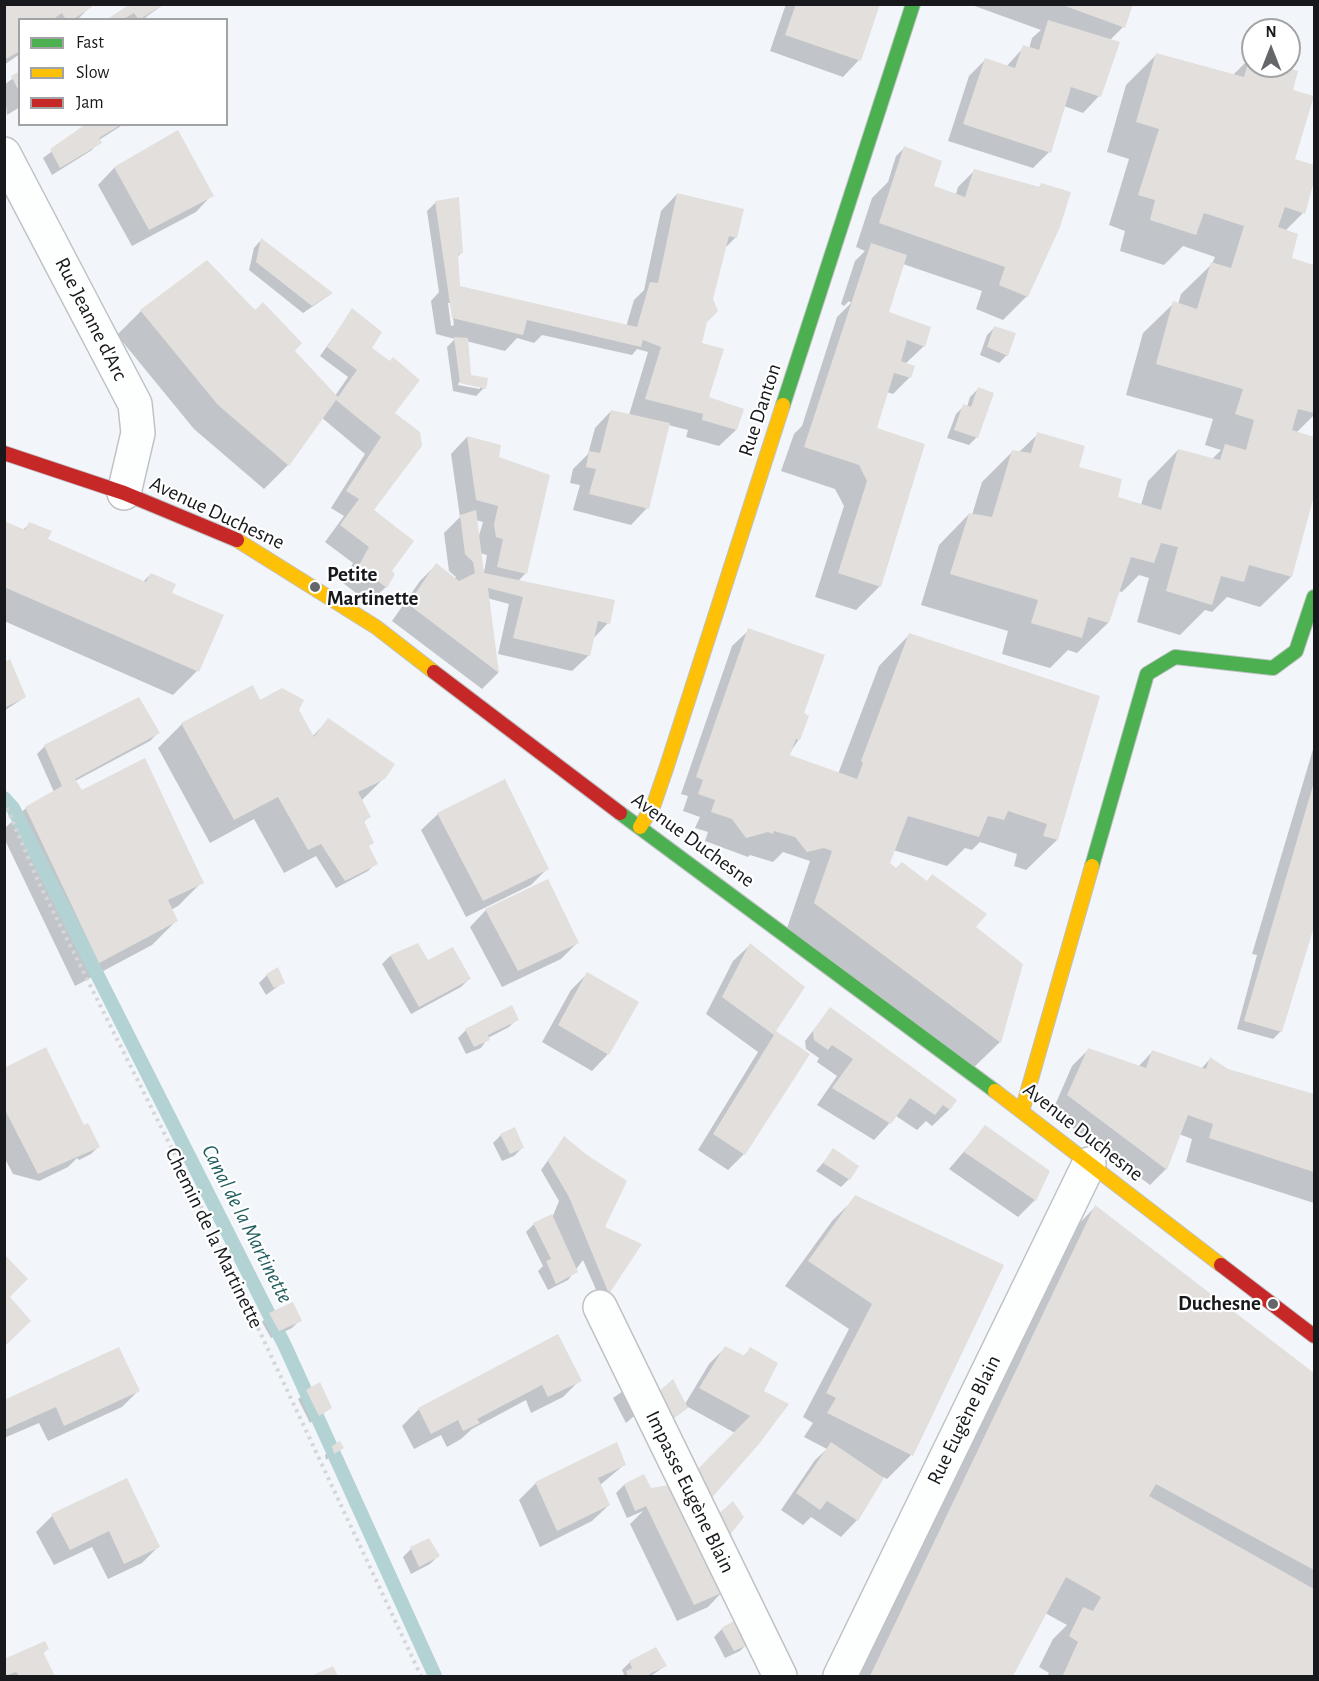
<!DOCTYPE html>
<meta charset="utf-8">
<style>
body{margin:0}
#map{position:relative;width:1319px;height:1681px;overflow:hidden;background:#f2f6fa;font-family:"Alegreya Sans",sans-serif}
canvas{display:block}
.frame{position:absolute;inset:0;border:6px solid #17191c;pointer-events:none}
.legend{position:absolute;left:18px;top:18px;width:210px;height:108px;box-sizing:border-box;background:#fff;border:2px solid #a2a3a4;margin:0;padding:8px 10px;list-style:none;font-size:18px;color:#17191c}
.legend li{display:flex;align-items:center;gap:12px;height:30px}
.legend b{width:30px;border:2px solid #a2a3a4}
.north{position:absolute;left:1241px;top:18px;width:60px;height:60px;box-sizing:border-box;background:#fff;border:2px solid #a2a3a4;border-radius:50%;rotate:0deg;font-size:16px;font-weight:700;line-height:24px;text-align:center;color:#17191c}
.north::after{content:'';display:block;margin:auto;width:21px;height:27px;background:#64666a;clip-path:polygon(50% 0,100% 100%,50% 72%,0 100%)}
</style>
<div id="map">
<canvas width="1319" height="1681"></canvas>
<div class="frame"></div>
<ul class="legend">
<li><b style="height:8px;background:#4caf50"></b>Fast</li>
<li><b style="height:8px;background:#ffc107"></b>Slow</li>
<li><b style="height:8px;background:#c62828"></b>Jam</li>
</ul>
<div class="north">N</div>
</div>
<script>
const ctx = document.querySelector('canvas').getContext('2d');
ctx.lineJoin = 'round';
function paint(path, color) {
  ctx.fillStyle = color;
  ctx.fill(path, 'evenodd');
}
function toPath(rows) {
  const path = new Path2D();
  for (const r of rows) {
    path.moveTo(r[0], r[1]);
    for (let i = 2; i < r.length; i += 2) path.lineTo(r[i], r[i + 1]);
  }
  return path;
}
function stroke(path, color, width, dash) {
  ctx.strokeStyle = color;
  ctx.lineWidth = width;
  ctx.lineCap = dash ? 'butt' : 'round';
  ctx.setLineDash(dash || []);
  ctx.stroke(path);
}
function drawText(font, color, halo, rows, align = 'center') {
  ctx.font = font + ' "Alegreya Sans",sans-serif';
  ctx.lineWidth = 4.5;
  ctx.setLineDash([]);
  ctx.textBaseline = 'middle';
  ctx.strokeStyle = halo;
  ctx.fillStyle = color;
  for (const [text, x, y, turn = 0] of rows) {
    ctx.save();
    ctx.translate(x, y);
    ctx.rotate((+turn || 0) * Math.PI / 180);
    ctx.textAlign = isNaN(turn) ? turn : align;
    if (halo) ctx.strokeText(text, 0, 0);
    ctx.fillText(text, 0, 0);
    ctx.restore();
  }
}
const shadow = toPath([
 [4,4,90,7,77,20,20,20,20,54,4,65],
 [133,4,164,4,142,20,109,20],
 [786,4,878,4,859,60,843,77,770,51],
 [969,4,1131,4,1123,27,1110,40,1099,96,1083,113,1064,106,1049,152,1033,168,948,141,969,76,985,60,1006,67,1024,47,1029,49,1032,38,1041,30],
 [1157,54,1232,76,1251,57,1253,58,1253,66,1278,66,1291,91,1294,160,1314,167,1314,176,1303,213,1285,231,1290,259,1314,266,1314,415,1296,433,1314,439,1314,490,1291,577,1260,607,1227,597,1212,612,1205,610,1180,635,1137,622,1149,578,1139,575,1122,592,1118,591,1108,623,1077,653,1068,650,1050,668,1002,654,1008,631,921,605,939,545,969,514,972,515,982,482,1013,451,1019,452,1038,434,1116,498,1141,505,1148,481,1178,450,1212,459,1221,450,1205,445,1213,419,1126,395,1143,333,1174,303,1178,304,1181,294,1212,264,1215,257,1183,246,1164,265,1120,251,1125,231,1109,225,1129,159,1107,152,1126,85],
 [20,73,20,107,7,115,4,85],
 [89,124,124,124,99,140,92,150,52,175,43,158],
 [178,132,212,195,196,212,132,246,98,185,114,168],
 [904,148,933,186,956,194,958,187,975,170,1038,188,1042,184,1027,296,1003,320,976,309,982,291,903,264,887,313,924,346,905,364,910,377,893,394,887,392,875,429,880,586,856,610,815,597,844,506,835,489,781,471,794,434,802,426,837,317,851,303,849,301,844,306,841,304,855,261,865,251,856,247,872,198,888,182,896,156],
 [677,194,736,237,724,249,700,345,707,398,736,430,719,446,686,437,688,430,668,425,647,508,631,525,573,510,580,485,570,483,573,469,588,454,595,428,611,411,629,415,648,352,637,349,632,355,542,335,534,343,517,338,505,351,466,341,469,376,484,388,476,396,453,391,447,347,455,339,436,334,431,301,439,292,427,211,436,202,461,253,457,257,459,287,626,327,634,300,644,290,661,211],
 [448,303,451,303,454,325,451,326],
 [459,382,480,386,480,389,458,385],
 [261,240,331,294,303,313,249,270,254,248],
 [353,310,364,356,393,414,372,511,390,571,393,574,386,587,369,603,343,583,353,563,325,542,344,516,331,508,365,454,321,417,288,465,264,489,194,429,117,335,141,311,293,351,335,396,348,377,320,356],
 [995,327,1007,355,999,363,980,355,987,335],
 [978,389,977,437,969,445,947,438,956,414,964,406,967,407,970,397],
 [467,437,497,458,526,573,519,580,608,623,592,640,589,655,572,671,498,654,509,604,487,598,498,673,482,689,392,621,420,581,436,565,454,579,456,577,449,571,444,533,460,517,451,454],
 [476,520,483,522,478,539],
 [480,553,487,555,484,573],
 [4,522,23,530,29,524,46,540,143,582,151,574,171,593,197,671,173,695,4,621],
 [749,630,802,714,799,739,788,756,838,774,879,666,909,635,1098,697,1057,840,1026,870,1014,866,1017,854,980,842,972,850,965,848,947,866,893,850,888,863,1022,964,1000,1042,969,1072,785,934,810,861,783,852,773,862,750,855,748,857,705,841,708,832,695,828,700,817,683,811,688,796,681,794,732,646],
 [4,663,25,697,4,711],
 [260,702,297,710,312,737,328,720,384,778,361,801,369,816,363,823,368,847,376,863,368,871,336,888,316,856,284,873,254,819,210,843,158,748,182,724],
 [158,733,150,741,75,781,81,792,202,882,178,906,171,910,176,921,152,945,75,986,4,838,4,829,26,808,54,792,37,754,45,746],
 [1314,746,1314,922,1281,1031,1273,1039,1237,1029,1257,955,1252,954],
 [438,814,547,869,531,885,466,917,421,830],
 [486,910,578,942,561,959,502,987,470,927],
 [417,945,428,962,469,979,461,987,411,1014,382,964,390,956],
 [750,945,774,1032,808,1054,744,1154,728,1170,698,1150,758,1052,706,1014,733,961],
 [587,974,608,1054,592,1071,542,1042,571,990],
 [267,975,284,982,266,995,259,983],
 [830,1009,955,1101,949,1110,932,1126,926,1121,917,1130,896,1116,874,1140,817,1105,837,1076,817,1062,819,1058,806,1049,805,1041],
 [517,1019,509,1027,488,1038,481,1048,466,1054,458,1038,466,1030],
 [1088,1050,1138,1067,1152,1052,1201,1069,1210,1059,1228,1070,1314,1095,1314,1203,1186,1162,1192,1139,1179,1134,1166,1169,1150,1185,1052,1112,1072,1066],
 [4,1070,99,1146,91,1154,79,1160,77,1158,68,1167,39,1181,13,1174,4,1157],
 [985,1127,1048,1172,1035,1200,1018,1217,949,1169],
 [501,1135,522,1148,514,1156,502,1161,493,1143],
 [564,1138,586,1156,600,1233,639,1244,601,1301,583,1260,568,1280,548,1290,538,1271,543,1266,526,1232,534,1224,552,1218,559,1201,541,1170],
 [834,1150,849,1179,841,1187,816,1171],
 [856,1197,911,1455,887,1479,883,1477,857,1520,841,1537,811,1517,803,1525,781,1510,815,1460,827,1449,804,1437,813,1423,803,1417,849,1329,785,1286,832,1221],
 [1095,1207,1314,1375,1314,1676,1047,1676,1049,1673,1039,1667,1053,1639,1067,1625,1045,1613,1012,1676,859,1676,860,1673,858,1672,1072,1231],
 [270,1314,300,1320,292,1328,271,1338,262,1322],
 [557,1336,580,1380,563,1397,531,1413,526,1400,472,1429,461,1439,447,1447,441,1435,414,1449,402,1426,419,1409],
 [725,1348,743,1357,750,1349,762,1392,786,1404,707,1501,724,1590,708,1607,677,1621,630,1524,643,1511,627,1518,616,1493,624,1485,678,1491,735,1433,688,1407,660,1429,685,1404,709,1364],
 [320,1384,330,1408,310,1423,298,1399],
 [630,1386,641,1410,626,1423,613,1398],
 [138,1391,122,1407,48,1441,39,1423,4,1438,4,1401],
 [616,1444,624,1465,600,1485,609,1505,592,1521,540,1547,519,1500,536,1483],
 [333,1447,342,1448,326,1460,325,1455],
 [126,1480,159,1546,142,1563,108,1579,92,1547,54,1565,36,1532,52,1516],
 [429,1540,438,1556,430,1564,411,1574,403,1557,411,1549],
 [722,1629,748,1643,740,1651,725,1658,714,1637],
 [47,1649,42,1654,54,1676,4,1676,4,1661],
 [630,1662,665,1666,651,1676,622,1676,624,1674,622,1670]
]);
const stream = toPath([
 [4,798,13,808,285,1346,435,1676]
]);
const building = toPath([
 [4,4,90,4,92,7,72,20,66,20,62,13,52,20,20,20,20,51,4,60],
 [130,4,164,4,139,20,134,13,122,20,106,20],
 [796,4,880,4,861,61,785,35],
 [1060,4,1133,4,1125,28],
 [1048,20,1120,42,1101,97,1071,87,1051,153,963,124,985,58,1015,68,1023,45,1039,50],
 [1156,53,1244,77,1250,56,1253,57,1253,66,1282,66,1298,71,1293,90,1314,96,1295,159,1314,165,1314,181,1305,214,1285,207,1278,227,1298,234,1292,258,1314,265,1314,413,1298,409,1292,430,1314,437,1314,496,1292,577,1249,565,1244,582,1221,576,1212,605,1166,591,1178,547,1161,543,1154,563,1131,557,1109,623,1088,617,1082,638,1031,623,1038,600,950,574,969,513,992,517,1012,450,1031,453,1037,432,1085,446,1079,467,1122,479,1118,497,1161,510,1178,449,1220,460,1225,444,1246,450,1254,420,1235,414,1243,389,1156,364,1173,301,1197,309,1211,262,1231,268,1244,226,1204,213,1196,235,1150,220,1155,200,1138,195,1159,129,1136,122],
 [20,71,20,93,11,76],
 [86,124,122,124,99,138,102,143,60,168,50,149],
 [178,130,214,196,149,230,114,167],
 [904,146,942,161,934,186,965,197,974,169,1040,187,1041,183,1071,192,1060,227,1028,297,999,285,1005,267,879,223],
 [677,193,744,209,737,238,729,236,713,299,718,311,707,322,702,343,724,349,709,397,744,409,737,430,702,420,703,414,645,399,661,347,643,340,641,347,527,320,523,335,452,318,435,201,459,197,463,253,458,254,460,286,637,327,650,282,658,283],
 [261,238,333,293,312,306,256,262],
 [871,243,907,255,889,312,931,327,925,347,907,340,901,361,915,366,911,378,894,373,877,428,925,444,881,587,838,573,867,481,859,465,804,447],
 [207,260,255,310,263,302,302,343,295,351,338,397,357,370,327,347,352,308,382,332,372,348,390,361,393,357,420,380,395,413,420,432,422,446,374,510,414,541,392,571,395,574,387,588,358,567,369,547,340,525,359,499,346,491,381,437,336,400,289,466,218,405,140,310],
 [994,326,1016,333,1008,356,987,347],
 [454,337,468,338,471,375,488,378,486,389,460,383],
 [978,387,994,393,978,438,954,430,963,404,971,407],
 [611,410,670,423,649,509,589,494,596,469,586,467,589,451,600,453],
 [467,436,501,445,499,457,550,475,527,574,497,567,503,539,496,537,494,525,498,506,476,500],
 [476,510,484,573,615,600,610,624,598,621,590,656,513,638,523,597,488,588,499,673,408,604,436,563,459,581,475,573,473,562,465,554,460,515],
 [4,521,25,530,29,522,52,531,48,539,146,582,151,573,176,584,172,593,224,615,199,672,4,587],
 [748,628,825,655,804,713,809,716,800,740,796,739,790,755,857,779,863,763,861,761,909,633,1100,696,1058,840,1043,836,1047,824,1008,811,1004,820,988,816,979,837,908,816,890,863,896,868,902,862,927,881,932,874,987,914,976,927,1023,964,1001,1043,814,903,832,851,824,848,807,852,795,837,774,831,773,834,768,832,746,838,732,819,711,812,715,800,698,794,703,780,696,777],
 [10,659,26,697,4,708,4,662],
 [253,685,260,700,282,688,304,700,299,710,314,737,328,718,395,764,385,779,358,792,371,817,364,821,374,843,369,846,378,864,345,881,321,844,308,850,278,797,234,820,181,723],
 [139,697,160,733,75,779,82,790,145,758,204,883,168,900,178,921,99,963,25,807,62,786,44,745],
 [505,779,549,869,483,901,437,813],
 [1314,782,1314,927,1282,1032,1244,1021],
 [548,879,579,943,518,971,485,909],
 [418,943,428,960,453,947,471,979,419,1007,390,955],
 [750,943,805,987,776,1031,810,1054,745,1155,713,1134,774,1035,722,997],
 [278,967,285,983,274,988,266,974],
 [587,972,639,1002,609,1055,558,1025],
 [512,1005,519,1020,488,1035,490,1040,474,1047,465,1029],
 [830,1007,957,1100,950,1110,943,1105,935,1115,910,1098,891,1124,832,1088,853,1059,832,1045,828,1050,814,1040,813,1031],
 [46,1047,84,1125,88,1123,100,1147,38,1174,4,1108,4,1068],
 [1088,1048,1146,1068,1152,1050,1206,1069,1210,1057,1228,1069,1314,1094,1314,1172,1209,1138,1213,1124,1188,1115,1167,1170,1067,1095],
 [985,1125,1050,1171,1036,1201,964,1152],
 [515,1127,524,1148,510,1154,500,1134],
 [564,1136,587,1155,627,1181,605,1227,642,1244,609,1294,569,1197,548,1161],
 [833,1148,859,1166,850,1180,823,1163],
 [855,1195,1004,1265,913,1456,827,1413,836,1398,826,1393,872,1304,808,1261],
 [1095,1205,1314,1373,1314,1570,1156,1484,1149,1496,1314,1589,1314,1676,1065,1676,1063,1675,1078,1642,1069,1636,1083,1607,1093,1611,1101,1597,1066,1577,1013,1676,870,1676],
 [552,1214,578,1272,556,1284,546,1261,551,1259,533,1223],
 [4,1254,28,1279,10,1297,31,1321,4,1347],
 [293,1302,302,1321,279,1331,269,1313],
 [558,1334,582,1381,548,1397,542,1385,477,1419,480,1423,463,1431,458,1420,431,1434,418,1408],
 [725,1346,745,1356,750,1347,778,1363,764,1391,789,1404,759,1444,708,1502,694,1473,750,1416,699,1388],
 [119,1347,140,1391,64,1426,56,1407,4,1430,4,1400],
 [673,1379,688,1408,669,1422,656,1394],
 [320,1382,332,1408,319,1416,306,1390],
 [340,1441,344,1448,334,1454,332,1446],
 [617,1442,626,1465,598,1478,610,1505,557,1531,535,1482],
 [831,1442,884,1478,858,1521,827,1501,820,1510,796,1493],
 [644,1474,651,1488,676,1484,726,1591,694,1605,646,1506,635,1511,624,1484],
 [127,1478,160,1547,124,1564,109,1531,70,1550,51,1514],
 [733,1501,744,1517,726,1540,715,1517],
 [429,1538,440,1556,419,1567,410,1547],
 [739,1618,750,1644,734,1651,721,1628],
 [45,1641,49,1649,43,1652,55,1676,19,1676,16,1672,4,1676,4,1659],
 [656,1647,667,1666,649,1674,650,1676,628,1676,626,1671,632,1668,629,1661],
 [333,1666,338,1676,311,1676]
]);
const path = toPath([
 [4,801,39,883,206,1217,421,1676]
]);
const street = toPath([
 [4,154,135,404,138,433,124,493],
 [600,1307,780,1676],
 [840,1676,1089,1164]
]);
const fast = toPath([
 [783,405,913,4],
 [620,813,995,1091],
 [1092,866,1147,674,1175,657,1273,668,1296,651,1314,597]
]);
const slow = toPath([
 [237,540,376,627,434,672],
 [640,827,654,804,666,769,783,405],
 [995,1091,1221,1265],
 [1022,1111,1092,866]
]);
const jam = toPath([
 [4,453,124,493,237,540],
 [434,672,620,813],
 [1221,1265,1314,1336]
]);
const markers = [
 [315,587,6,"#64666a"],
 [1273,1304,6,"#64666a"]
];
const streetNames = [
 ["Rue Jeanne d'Arc",91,319,63],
 ["Rue Danton",760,410,-72],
 ["Avenue Duchesne",217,513,25],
 ["Avenue Duchesne",693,840,36],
 ["Avenue Duchesne",1083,1132,38],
 ["Chemin de la Martinette",214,1238,64],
 ["Rue Eugène Blain",964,1420,-64],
 ["Impasse Eugène Blain",690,1492,64]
];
const poiNames = [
 ["Petite",327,575],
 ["Martinette",327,599],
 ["Duchesne",1261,1304,"right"]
];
const waterNames = [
 ["Canal de la Martinette",247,1224,63]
];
paint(shadow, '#0003');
stroke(stream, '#b2d2d4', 14);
paint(building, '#e2dfdc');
stroke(street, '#bfc2c5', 36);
stroke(fast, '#bfc2c5', 16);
stroke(slow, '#bfc2c5', 16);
stroke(jam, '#bfc2c5', 16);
stroke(path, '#d4d6d7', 4, [3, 4.5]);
stroke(street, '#fdfefe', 33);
stroke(fast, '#4caf50', 14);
stroke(slow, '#ffc107', 14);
stroke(jam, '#c62828', 14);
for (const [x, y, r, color] of markers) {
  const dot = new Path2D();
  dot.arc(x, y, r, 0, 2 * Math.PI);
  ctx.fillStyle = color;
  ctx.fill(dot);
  stroke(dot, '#fff', 2);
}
drawText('21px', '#17191c', '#fff', streetNames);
drawText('bold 21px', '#17191c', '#fff', poiNames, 'left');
drawText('italic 22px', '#1f5c5e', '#fff', waterNames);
</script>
